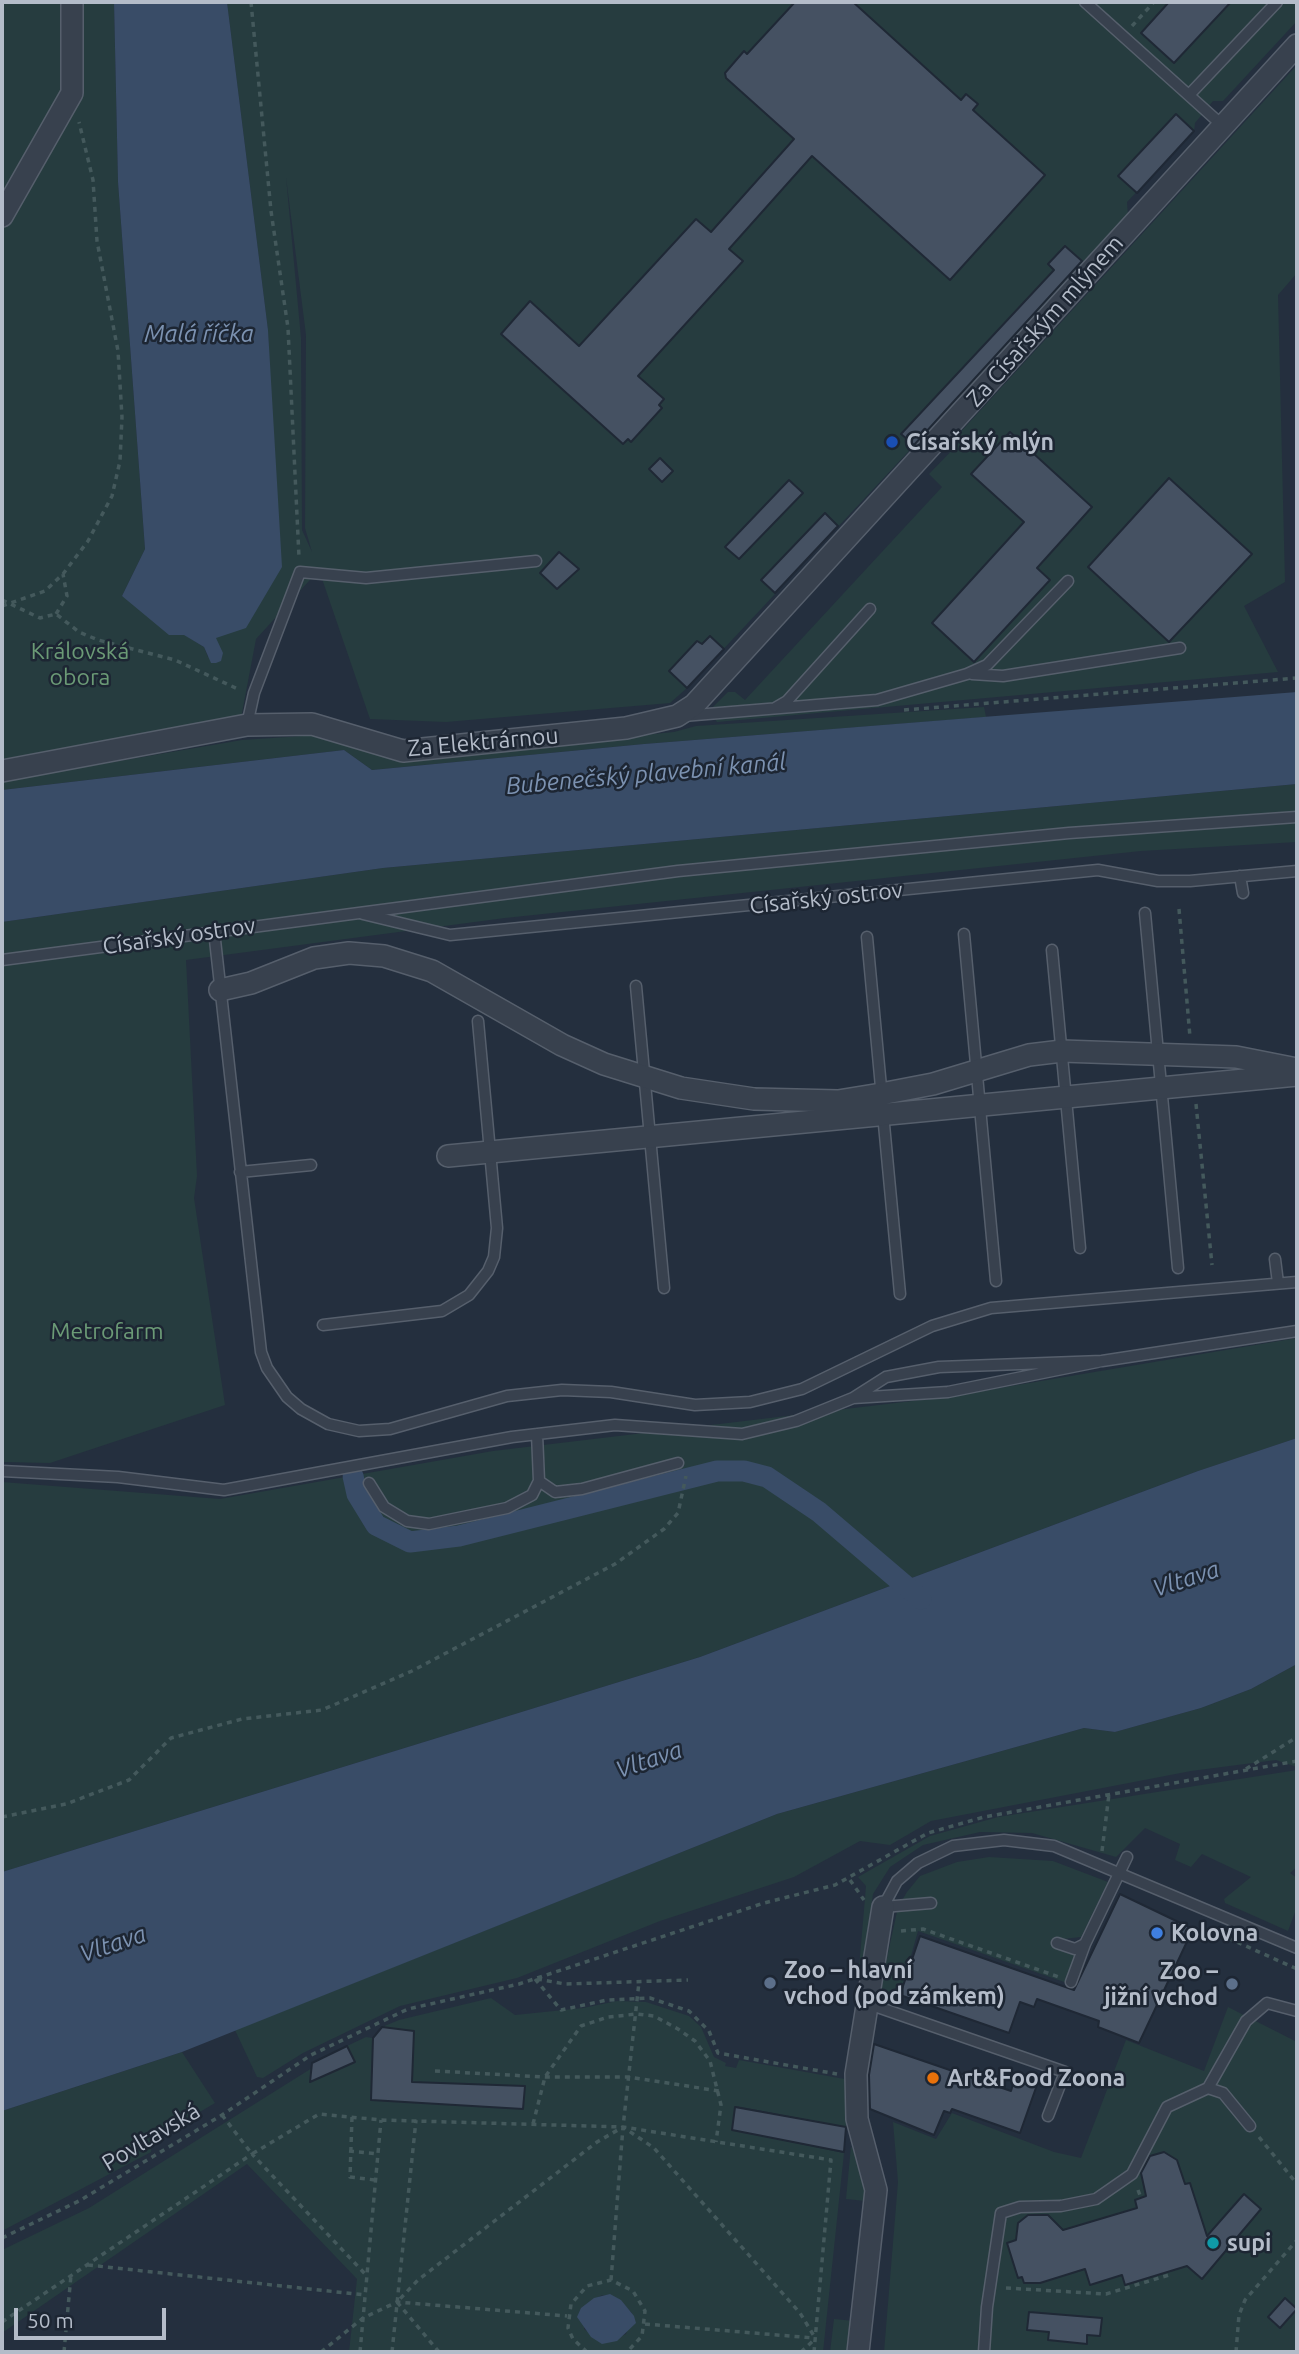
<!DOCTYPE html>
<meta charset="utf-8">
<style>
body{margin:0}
#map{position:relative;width:1299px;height:2354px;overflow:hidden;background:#242f3e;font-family:Ubuntu,sans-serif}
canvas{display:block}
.frame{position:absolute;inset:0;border:4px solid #b4bcc9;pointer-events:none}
.scale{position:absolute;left:14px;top:2308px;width:152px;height:32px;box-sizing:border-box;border:4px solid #b4bcc9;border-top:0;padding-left:9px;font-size:21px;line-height:24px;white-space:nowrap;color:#b4bcc9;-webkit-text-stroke:5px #1d2633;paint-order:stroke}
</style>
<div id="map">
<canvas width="1299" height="2354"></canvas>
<div class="frame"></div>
<div class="scale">50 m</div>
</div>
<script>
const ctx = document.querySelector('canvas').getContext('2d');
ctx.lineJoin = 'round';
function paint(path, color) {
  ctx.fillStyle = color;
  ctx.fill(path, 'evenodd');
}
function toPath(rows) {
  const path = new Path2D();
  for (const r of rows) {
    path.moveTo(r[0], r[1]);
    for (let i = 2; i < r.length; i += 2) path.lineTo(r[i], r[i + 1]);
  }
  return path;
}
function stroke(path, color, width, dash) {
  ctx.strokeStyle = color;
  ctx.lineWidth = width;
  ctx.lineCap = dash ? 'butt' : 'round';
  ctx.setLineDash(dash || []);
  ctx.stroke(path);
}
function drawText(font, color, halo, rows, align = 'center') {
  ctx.font = font + ' Ubuntu,sans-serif';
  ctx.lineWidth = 5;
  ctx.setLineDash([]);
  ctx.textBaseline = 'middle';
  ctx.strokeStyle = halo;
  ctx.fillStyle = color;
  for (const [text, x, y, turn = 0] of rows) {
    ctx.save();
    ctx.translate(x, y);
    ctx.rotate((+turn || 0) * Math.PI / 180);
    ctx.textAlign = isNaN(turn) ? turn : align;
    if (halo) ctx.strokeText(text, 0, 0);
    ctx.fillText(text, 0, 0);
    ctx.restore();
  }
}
const green = toPath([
 [2,2,114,2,118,182,145,549,122,596,204,647,208,657,216,637,270,396,268,330,227,2,1297,2,1297,21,1223,101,1213,101,1195,123,1194,132,1127,202,1128,216,1084,264,687,688,670,703,446,722,370,719,319,570,256,639,241,718,2,759],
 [286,177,306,335,305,528,312,552,302,530,301,338],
 [1297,65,1297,273,1278,295,1285,582,1244,606,1278,672,717,722,709,711,728,692,735,692,745,700,942,487,929,474,960,442,956,437],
 [984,707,986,717,644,744,372,770,344,750,2,790,2,781,242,740,318,735,434,756,674,732,696,726],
 [1297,784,1297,842,1141,851,505,918,186,960,197,1176,194,1198,225,1405,50,1463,2,1462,2,922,383,868],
 [1297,1338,1297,1438,1198,1471,700,1657,2,1872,2,1482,220,1499,493,1451,946,1397],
 [1297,1664,1297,1767,1276,1760,1191,1771,931,1821,890,1845,860,1841,794,1877,660,1921,517,1978,400,2006,303,2053,263,2078,257,2077,235,2030,777,1814,1084,1728,1115,1732,1201,1708,1251,1689],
 [1297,1770,1297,1867,1290,1873,1297,1878,1297,1907,1288,1931,1225,1903,1224,1899,1251,1877,1202,1854,1191,1867,1175,1860,1180,1844,1145,1828,1116,1857,1032,1833,980,1832,923,1845,890,1867,873,1894,864,1957,859,1968,866,1886,858,1877,930,1836,998,1817],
 [989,1857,1053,1861,1108,1882,1081,1937,1063,1939,1058,1949,1076,1954,1067,1983,918,1931,900,1995,880,1990,898,1907,907,1892,920,1876,957,1862],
 [491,1998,515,2015,583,2008,617,2001,646,2002,689,2016,701,2027,714,2057,726,2063,725,2066,736,2068,739,2060,850,2080,846,2127,736,2106,732,2130,844,2153,823,2352,349,2352,357,2279,247,2164,2,2333,2,2250,89,2208,312,2068,311,2081,354,2062,347,2046,366,2037,373,2038,371,2100,523,2109,525,2086,412,2082,382,2027,399,2020],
 [602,2295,619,2300,632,2313,626,2334,614,2339,594,2337,584,2329,587,2304],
 [1228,2007,1297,2042,1297,2352,884,2352,898,2182,893,2122,936,2139,952,2113,1054,2152,1081,2158,1126,2040,1204,2071],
 [182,2052,215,2103,152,2140,151,2152,2,2231,2,2111],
 [851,2146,860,2164,867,2188,865,2201,846,2199],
 [834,2319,855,2321,852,2352,830,2352]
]);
const water = toPath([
 [114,2,227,2,268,330,282,567,246,628,216,638,223,653,221,661,216,663,211,663,204,647,184,635,169,635,122,596,145,549,118,182],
 [1297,692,1297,784,383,868,2,922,2,790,344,750,372,770,644,744],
 [1297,1438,1297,1664,1251,1689,1201,1708,1115,1732,1084,1728,777,1814,182,2052,2,2111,2,1872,700,1657,1198,1471],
 [610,2294,621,2300,634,2316,636,2323,617,2341,602,2344,591,2337,577,2317,581,2308,594,2298]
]);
const canal = toPath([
 [353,1476,357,1494,376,1525,410,1542,459,1536,717,1471,744,1471,767,1477,819,1512,921,1599]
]);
const building = toPath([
 [795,2,853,2,961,100,966,94,978,104,973,110,1045,175,950,280,812,156,729,249,743,261,638,376,664,399,659,405,662,408,631,442,628,439,623,444,501,334,530,301,579,346,696,219,711,232,794,139,726,78,725,73,744,51,747,54,795,2],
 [1169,2,1231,2,1174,63,1141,33,1169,2],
 [1176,114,1194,131,1137,193,1118,176,1176,114],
 [1065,246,1082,261,914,445,901,434,1054,270,1048,264,1065,246],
 [1010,432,1092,507,1037,568,1050,580,974,662,932,623,1024,522,971,474,1010,432],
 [660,458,673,471,662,482,649,469,660,458],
 [1169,478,1252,554,1169,642,1088,567,1169,478],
 [789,480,803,493,739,559,725,547,789,480],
 [825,513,838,526,775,593,761,580,825,513],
 [559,552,579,569,557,589,540,573,559,552],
 [710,636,724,649,687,688,669,671,697,641,702,644,710,636],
 [1120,1894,1193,1929,1139,2043,1098,2027,1099,2021,1037,1999,1034,2007,1020,2002,1009,2033,900,1995,920,1936,1074,1990,1120,1894],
 [382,2027,414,2031,412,2082,525,2086,523,2109,371,2100,373,2038,382,2027],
 [874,2044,1011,2091,1016,2074,1038,2082,1020,2133,952,2109,950,2113,944,2111,934,2135,870,2109,869,2075,874,2044],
 [347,2046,355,2062,310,2082,312,2063,347,2046],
 [735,2107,846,2127,844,2152,732,2130,735,2107],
 [1164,2152,1177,2160,1185,2184,1190,2183,1207,2236,1244,2194,1261,2209,1202,2279,1187,2266,1125,2285,1122,2275,1090,2285,1085,2269,1040,2283,1024,2283,1022,2277,1018,2278,1007,2243,1016,2240,1018,2223,1028,2215,1048,2215,1063,2230,1137,2208,1135,2200,1146,2196,1141,2173,1150,2156,1164,2152],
 [1285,2298,1297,2309,1280,2328,1268,2317,1285,2298],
 [1029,2312,1102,2318,1100,2336,1087,2335,1087,2344,1048,2340,1049,2332,1027,2330,1029,2312]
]);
const path = toPath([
 [251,2,271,211,288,328,299,557],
 [1132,26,1154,2],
 [2,600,40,618,56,614,79,632,98,640,175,660,240,690],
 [2,606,45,591,63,574,88,541,112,496,120,461,122,417,118,351,97,241,93,180,79,122],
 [56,614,67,596,63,574],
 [904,710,1297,678],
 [1179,909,1190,1037],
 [1196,1104,1212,1265],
 [1246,1769,1297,1737],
 [2,1817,66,1804,129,1780,171,1738,242,1719,322,1710,412,1671,615,1564,664,1529,678,1513,686,1476],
 [1102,1851,1109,1794],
 [850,1880,864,1900],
 [901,1931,923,1929,1059,1977],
 [1228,1938,1297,1969],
 [535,1979,561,2010,607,2000,650,1998,689,2011,709,2031,718,2053,837,2074],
 [537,1979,565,1984,688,1980],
 [435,2071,545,2077,629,2077,719,2091],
 [222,2115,252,2154,319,2114,381,2120,623,2127,831,2160,814,2352],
 [352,2117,350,2177,375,2180],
 [533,2124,545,2077,581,2026,608,2017,637,2014,654,2016,678,2029,695,2041,710,2061,721,2105,716,2142],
 [1259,2137,1297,2184],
 [349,2151,378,2154],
 [1138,2190,1141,2198],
 [2,2238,79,2201,222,2115,311,2055,408,2009,519,1984,764,1903,835,1885,928,1833,984,1817,1297,1761],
 [88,2265,365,2295],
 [611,2280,623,2127,639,1982],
 [1006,2288,1106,2294,1169,2275],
 [2,2322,252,2154,367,2276],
 [645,2324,814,2338],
 [64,2352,71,2275],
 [321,2352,363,2318,397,2302,567,2316],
 [360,2352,381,2120],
 [392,2352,416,2120],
 [439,2352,397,2302,418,2280,597,2142,623,2127,654,2148,800,2313,814,2336],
 [587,2352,573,2339,568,2328,571,2304,587,2286,611,2280,633,2291,645,2311,642,2336,627,2352],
 [801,2352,814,2340],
 [1236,2352,1239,2315,1245,2300,1297,2240]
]);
const lane = toPath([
 [1085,2,1223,126],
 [1189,95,1277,2],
 [972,674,1003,676,1180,648],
 [775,708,787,701,870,609],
 [683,716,877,700,967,674,987,665,1068,581],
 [247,725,254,693,300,572,366,578,536,561],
 [1240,876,1243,893],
 [1145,913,1178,1268],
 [363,914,450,935,1098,870,1158,881,1190,881,1297,871],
 [214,931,261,1352,267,1368,287,1397,301,1409,328,1424,359,1431,390,1429,507,1396,562,1390,611,1392,695,1405,750,1402,802,1389,932,1326,991,1308,1297,1282],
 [964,934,996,1281],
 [867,937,882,1098],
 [1052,950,1080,1248],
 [2,960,678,871,1069,833,1297,817],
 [636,986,664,1288],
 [883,1114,900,1294],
 [240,1172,311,1165],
 [1275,1259,1278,1283],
 [323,1325,442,1311,469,1295,488,1271,494,1257,497,1228,478,1021],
 [1102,1361,939,1367,886,1377,853,1398,948,1392,1102,1361,1297,1331],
 [2,1471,118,1477,224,1490,512,1437,615,1425,742,1434,796,1421,853,1398],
 [539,1481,555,1492,582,1489,678,1463],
 [369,1483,384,1507,407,1521,429,1524,507,1508,532,1495,539,1481,537,1434],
 [931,1903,883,1907,897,1881,918,1863,953,1846,1004,1840,1054,1846,1297,1948],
 [1057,1943,1075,1949,1085,1944,1127,1857],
 [1071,1982,1085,1944],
 [866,2003,1065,2072,1048,2116],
 [1208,2088,1246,2021,1267,2003,1297,2011],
 [984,2352,987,2307,1001,2213,1020,2207,1061,2206,1096,2199,1132,2174,1167,2107,1208,2088,1223,2093,1250,2126]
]);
const street = toPath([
 [2,216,72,93,72,2],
 [2,771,247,725,312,724,403,751,626,728,677,716,694,705,1297,45],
 [220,990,251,983,314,958,349,953,384,956,432,971,562,1045,604,1064,681,1088,754,1099,838,1101,881,1094,933,1084,1029,1055,1062,1051,1236,1057,1297,1069],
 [448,1156,1297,1075],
 [858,2352,876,2190,857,2119,856,2074,883,1907]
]);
const markers = [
 [892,442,7,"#1a4fb4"],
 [1157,1933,7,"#3f7fe0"],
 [770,1983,7,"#5c6f8a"],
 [1232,1984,7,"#5c6f8a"],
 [933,2078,7,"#e8710a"],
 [1213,2243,7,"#0f9aa8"]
];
const streetNames = [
 ["Za Císařským mlýnem",1045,321,-48],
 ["Za Elektrárnou",483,742,-5],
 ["Císařský ostrov",826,898,-6],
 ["Císařský ostrov",179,936,-8],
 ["Povltavská",151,2137,-31]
];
const poiNames = [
 ["Císařský mlýn",906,442],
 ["Kolovna",1171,1933],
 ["Zoo – hlavní",784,1970],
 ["vchod (pod zámkem)",784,1996],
 ["Zoo –",1218,1971,"right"],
 ["jižní vchod",1218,1997,"right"],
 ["Art&Food Zoona",947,2078],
 ["supi",1227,2243]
];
const parkNames = [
 ["Královská",80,651],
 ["obora",80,677],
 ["Metrofarm",107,1331]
];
const waterNames = [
 ["Malá říčka",199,334],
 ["Bubenečský plavební kanál",646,774,-5],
 ["Vltava",1186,1579,-18],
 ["Vltava",649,1760,-19],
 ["Vltava",113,1944,-19]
];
paint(green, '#263c3f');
paint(water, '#394c67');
stroke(canal, '#394c67', 21);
paint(building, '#455162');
stroke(building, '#1f2835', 2);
stroke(lane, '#565f6c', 13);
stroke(street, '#565f6c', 24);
stroke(path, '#44595c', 3.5, [5, 5]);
stroke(lane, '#38414e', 10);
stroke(street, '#38414e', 21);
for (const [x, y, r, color] of markers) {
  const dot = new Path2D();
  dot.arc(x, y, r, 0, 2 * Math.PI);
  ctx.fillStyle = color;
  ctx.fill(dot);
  stroke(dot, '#1d2633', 2.5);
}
drawText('23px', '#b4bcc9', '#1d2633', streetNames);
drawText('bold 23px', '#b4bcc9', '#1d2633', poiNames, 'left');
drawText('23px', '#6b9a76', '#1d2633', parkNames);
drawText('italic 24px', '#7c92b1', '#1d2633', waterNames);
</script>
